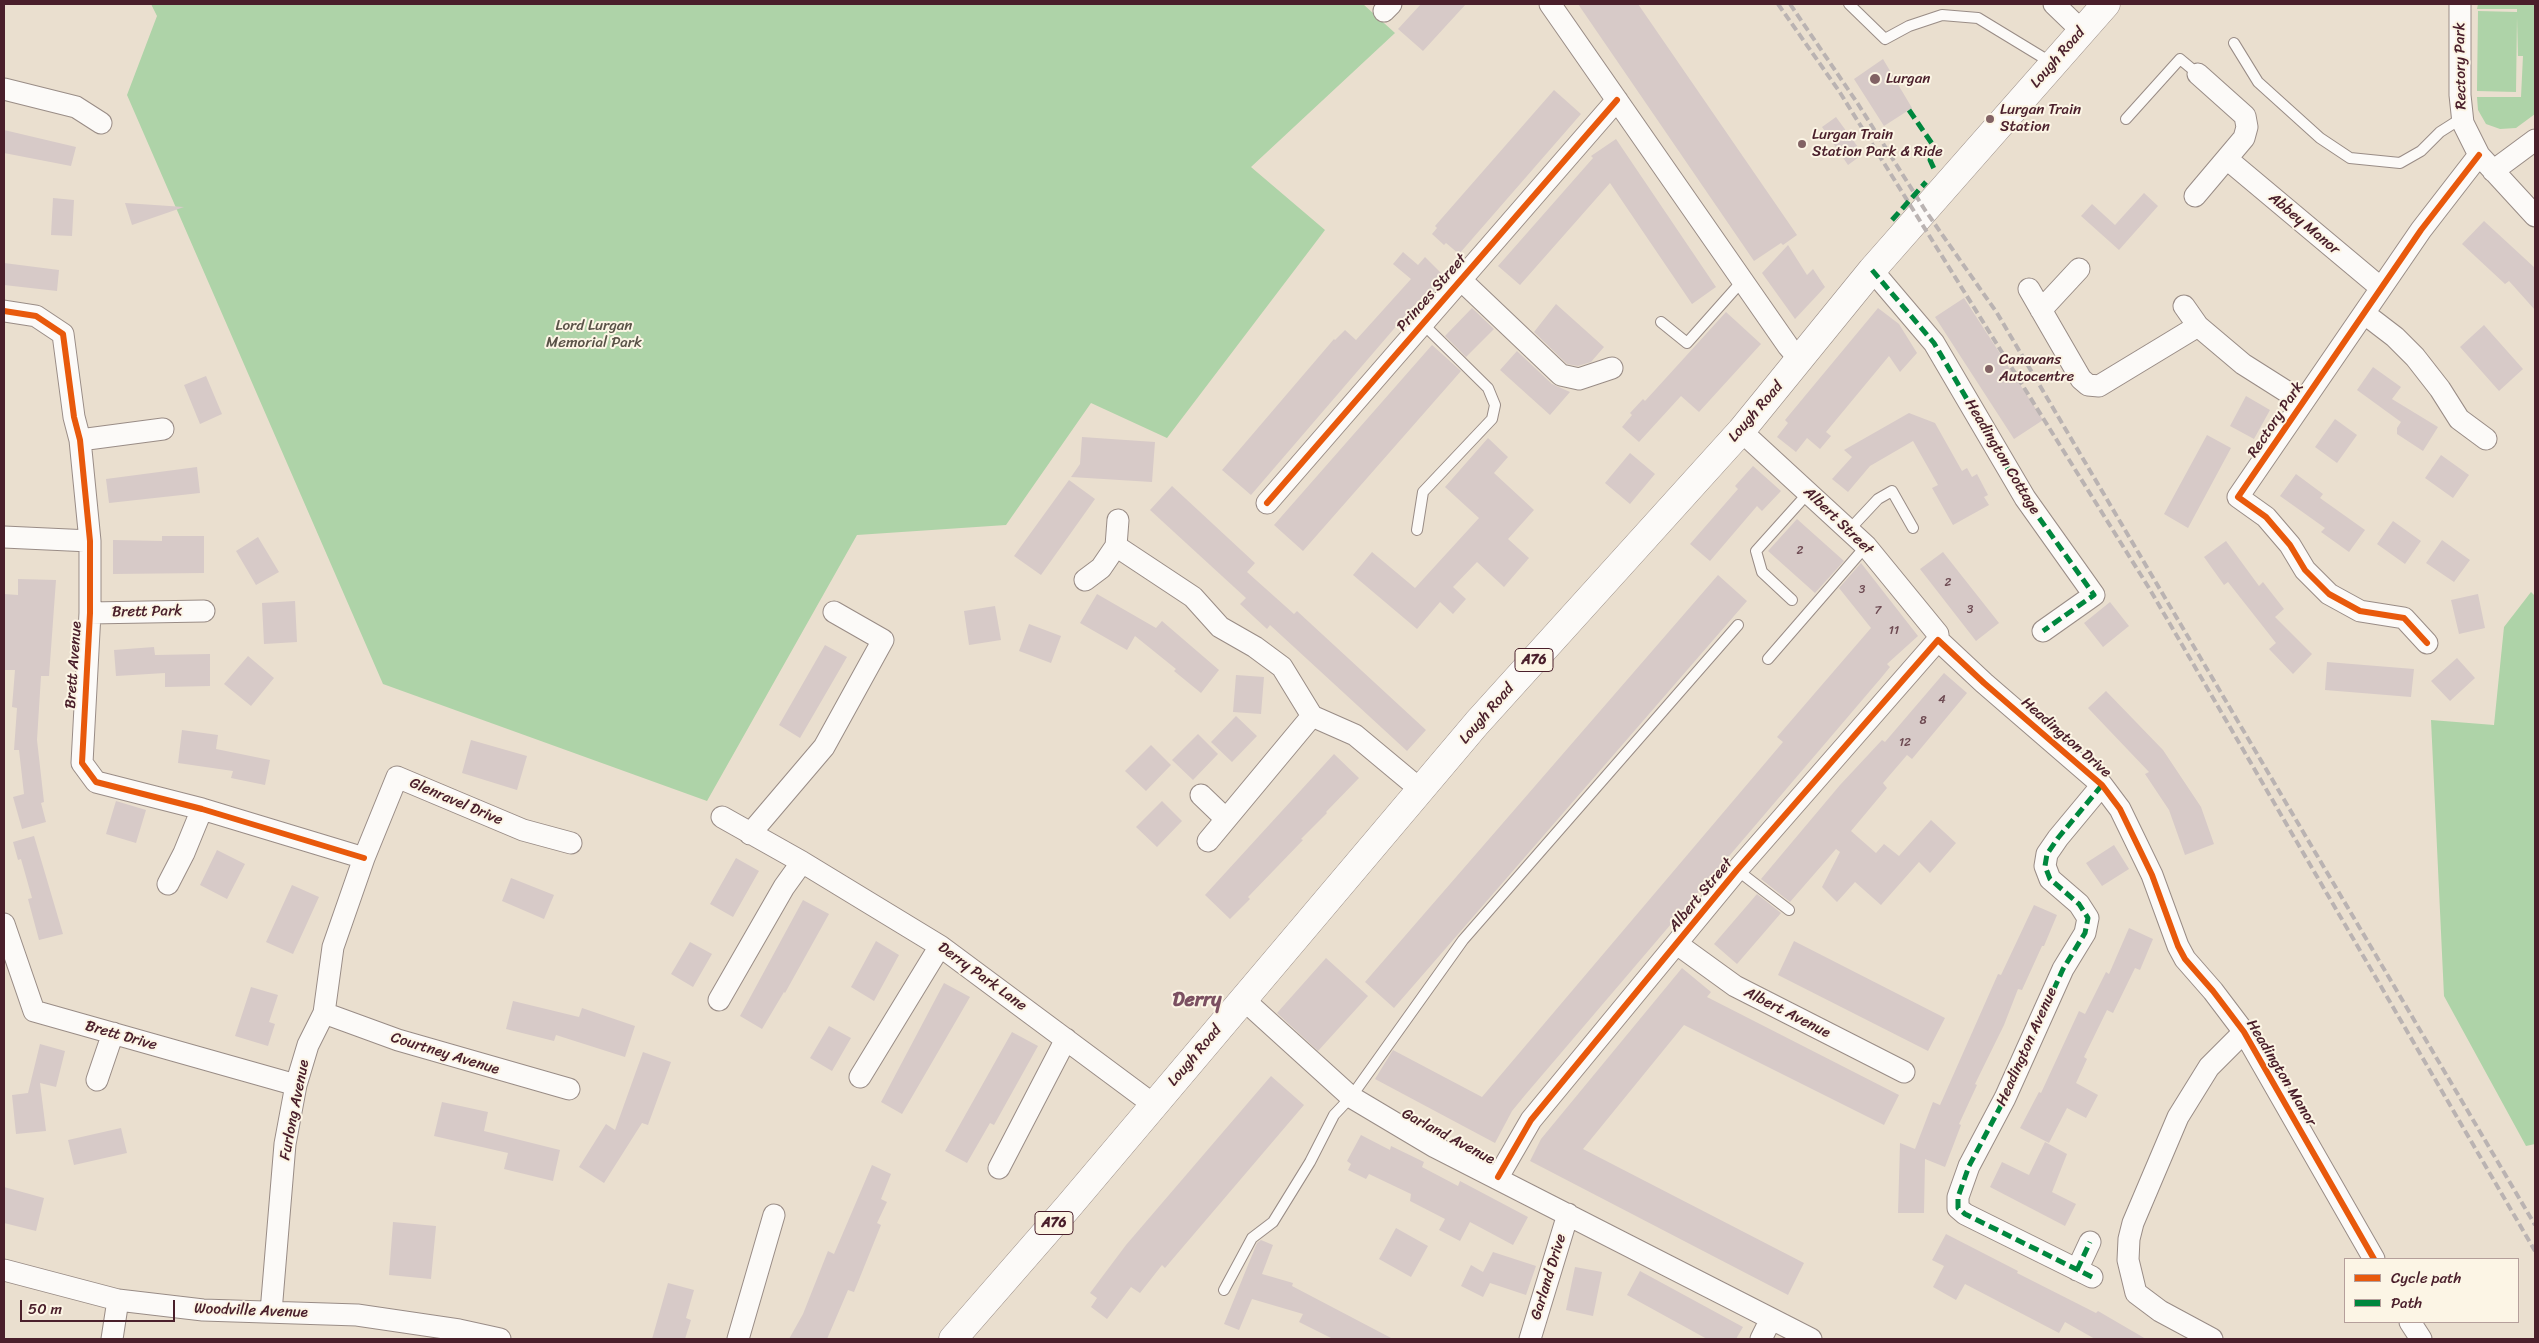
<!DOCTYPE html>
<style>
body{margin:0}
#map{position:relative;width:2539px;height:1343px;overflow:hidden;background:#eadfcf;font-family:Sriracha,sans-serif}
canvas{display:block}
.frame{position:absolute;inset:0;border:5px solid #4a1f2b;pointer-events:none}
.legend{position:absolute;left:2344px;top:1258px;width:175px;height:65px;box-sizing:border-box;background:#fcf5e5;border:1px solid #b59f9b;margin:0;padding:6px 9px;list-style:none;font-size:15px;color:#4a1f2b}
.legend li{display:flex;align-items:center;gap:10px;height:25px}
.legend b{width:25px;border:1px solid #b59f9b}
.scale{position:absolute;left:20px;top:1300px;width:155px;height:22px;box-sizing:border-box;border:2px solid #4a1f2b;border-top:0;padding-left:6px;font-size:15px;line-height:18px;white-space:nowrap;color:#4a1f2b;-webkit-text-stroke:4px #fcf5e5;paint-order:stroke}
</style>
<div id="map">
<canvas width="2539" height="1343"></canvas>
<div class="frame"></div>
<ul class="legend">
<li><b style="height:6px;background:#e8590c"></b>Cycle path</li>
<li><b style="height:6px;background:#00873e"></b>Path</li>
</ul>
<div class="scale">50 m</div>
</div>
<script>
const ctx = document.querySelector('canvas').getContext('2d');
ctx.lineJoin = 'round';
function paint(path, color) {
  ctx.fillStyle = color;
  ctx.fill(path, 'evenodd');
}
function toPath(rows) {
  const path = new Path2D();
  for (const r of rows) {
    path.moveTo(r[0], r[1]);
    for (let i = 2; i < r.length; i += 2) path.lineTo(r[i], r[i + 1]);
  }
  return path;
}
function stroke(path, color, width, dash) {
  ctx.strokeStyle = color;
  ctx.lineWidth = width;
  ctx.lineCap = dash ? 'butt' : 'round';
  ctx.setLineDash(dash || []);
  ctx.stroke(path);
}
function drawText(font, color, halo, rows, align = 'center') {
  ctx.font = font + ' Sriracha,sans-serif';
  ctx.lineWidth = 4;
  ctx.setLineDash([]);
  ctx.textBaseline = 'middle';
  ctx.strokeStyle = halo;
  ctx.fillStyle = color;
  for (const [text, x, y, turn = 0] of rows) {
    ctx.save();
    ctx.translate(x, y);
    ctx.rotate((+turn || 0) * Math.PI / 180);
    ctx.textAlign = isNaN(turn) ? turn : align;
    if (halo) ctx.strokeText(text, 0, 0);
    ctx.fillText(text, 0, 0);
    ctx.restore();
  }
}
const green = toPath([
 [151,4,1363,4,1395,33,1251,167,1325,230,1167,438,1091,403,1006,525,857,535,707,801,383,684,127,95,157,16],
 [2478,4,2535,4,2535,114,2516,128,2500,129,2486,124,2478,110,2477,97,2521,97,2523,56,2518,56,2517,17,2516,92,2477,91,2478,11,2517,12,2517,9,2477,9],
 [2531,592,2535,596,2535,1144,2526,1146,2444,996,2431,720,2494,725,2504,627]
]);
const building = toPath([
 [1421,4,1466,4,1423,51,1398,29],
 [1578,4,1638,4,1797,235,1783,245,1781,243,1754,261],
 [1883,59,1912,108,1884,126,1854,79],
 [1554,90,1581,114,1459,254,1446,243,1444,245,1432,234,1437,228,1435,226],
 [1836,117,1863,154,1848,165,1822,127],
 [4,130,76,147,71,166,4,153],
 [1616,139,1716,287,1692,304,1610,183,1520,285,1498,266,1593,158,1591,156],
 [2144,193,2158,206,2119,250,2081,216,2092,204,2115,225],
 [53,198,74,200,72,236,51,235],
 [125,203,184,207,132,225],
 [2484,221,2535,268,2535,310,2509,281,2505,284,2462,244],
 [1788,245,1807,275,1813,269,1825,287,1795,319,1762,273],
 [1403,252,1418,265,1425,257,1442,274,1436,280,1441,284,1431,295,1427,292,1411,309,1251,495,1222,470,1334,339,1335,340,1345,330,1356,340,1411,279,1393,264],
 [4,263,59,270,57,291,4,285],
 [1964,298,2043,420,2014,439,1935,317],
 [1556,304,1604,347,1591,362,1578,366,1567,364,1534,332],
 [1472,308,1494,329,1466,357,1445,336],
 [1878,308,1899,324,1917,353,1900,372,1889,356,1826,432,1831,436,1820,449,1807,438,1796,452,1777,437,1788,423,1785,420],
 [1726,312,1761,344,1699,412,1681,396,1639,442,1622,427,1632,415,1630,413,1643,399,1645,401],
 [2484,325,2523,369,2499,391,2460,347],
 [1432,345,1461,371,1303,551,1274,525],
 [1517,351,1552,384,1570,392,1550,415,1500,370],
 [2373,367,2401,387,2392,399,2438,427,2423,451,2397,434,2397,428,2401,422,2357,390],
 [206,376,222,414,200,424,184,385],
 [2246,396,2270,410,2254,439,2230,426],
 [1909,413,1935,423,1962,471,1967,468,1972,477,1977,474,1988,495,1984,497,1989,505,1953,525,1932,488,1938,485,1913,441,1870,466,1848,492,1832,479,1852,457,1844,450],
 [2335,419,2357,435,2337,463,2315,447],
 [2207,435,2231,448,2188,528,2164,514],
 [1082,437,1155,442,1152,482,1071,477,1080,464],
 [1488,438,1508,457,1494,473,1534,510,1508,539,1529,558,1504,587,1477,562,1453,587,1466,599,1453,614,1440,602,1417,629,1353,575,1372,552,1415,588,1479,518,1445,487],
 [1630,453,1655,474,1630,504,1605,483],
 [2441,455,2469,475,2453,498,2425,478],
 [1753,466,1781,491,1762,511,1757,506,1710,561,1690,544,1738,489,1735,486],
 [197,467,200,493,109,503,106,479],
 [2296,474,2323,494,2320,498,2365,530,2349,552,2321,532,2325,528,2280,496],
 [1069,480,1095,499,1041,575,1014,556],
 [1172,486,1255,563,1247,572,1294,614,1297,611,1426,730,1407,751,1270,625,1267,629,1240,604,1246,598,1150,510],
 [1797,519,1844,561,1815,593,1768,551],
 [2393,521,2421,541,2405,564,2377,544],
 [162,536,204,536,204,573,113,574,113,540,162,541],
 [258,537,279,572,256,585,236,551],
 [2442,540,2470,560,2454,582,2426,563],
 [2226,541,2259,586,2263,582,2284,609,2275,617,2312,654,2293,674,2269,649,2276,643,2228,582,2224,585,2204,557],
 [1943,552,1999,623,1976,641,1920,569],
 [1861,563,1918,636,1887,664,1890,667,1881,678,1526,1094,1512,1111,1495,1143,1375,1079,1393,1050,1482,1097,1783,742,1777,737,1871,628,1839,588],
 [1718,575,1747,601,1394,1008,1365,982],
 [18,579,56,580,49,676,41,676,37,740,44,802,41,803,46,822,22,829,13,797,24,794,19,750,14,750,17,708,12,707,15,670,4,670,4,594,18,595],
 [1097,594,1156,628,1162,621,1219,670,1201,693,1174,671,1176,669,1135,636,1127,650,1080,623],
 [2478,594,2485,628,2459,634,2451,600],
 [295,601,297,642,264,644,262,603],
 [2110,602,2129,626,2103,647,2084,623],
 [995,606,1001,640,969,645,964,611],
 [1029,624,1061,636,1051,663,1019,651],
 [825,645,847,657,800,738,779,725],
 [154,647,155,655,210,654,210,686,165,687,165,673,116,676,114,650],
 [248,656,274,678,251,706,224,684],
 [2457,658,2475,678,2450,701,2431,681],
 [2327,662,2414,669,2411,697,2325,690],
 [1944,673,1967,693,1912,759,1907,755,1883,783,1887,788,1851,831,1876,853,1884,844,1899,856,1931,820,1956,843,1930,873,1919,862,1881,905,1855,882,1837,902,1822,887,1840,852,1836,849,1790,902,1761,879,1840,785,1882,740,1885,742],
 [1236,675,1264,677,1261,714,1233,712],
 [2106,691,2163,750,2201,807,2214,844,2185,855,2169,810,2145,774,2149,772,2088,708],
 [1236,716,1257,736,1232,762,1211,742],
 [182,730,218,735,216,749,270,760,265,785,231,778,233,771,178,763],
 [1198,734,1218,754,1193,780,1172,760],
 [471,740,527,756,517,790,462,773],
 [1151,745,1171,765,1146,791,1125,771],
 [1334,754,1359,778,1326,812,1327,813,1301,839,1303,840,1248,897,1250,899,1230,919,1205,895],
 [116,801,146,810,136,843,106,834],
 [1162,801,1182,821,1157,847,1136,827],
 [34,836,63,934,39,940,28,899,32,898,21,859,18,860,13,842],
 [2114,845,2129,869,2102,886,2086,863],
 [217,850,245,864,227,899,200,885],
 [736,858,759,871,733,917,710,904],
 [511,878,554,895,544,919,502,901],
 [292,885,319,897,293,954,266,942],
 [1757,894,1781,913,1737,964,1714,944],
 [803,900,829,914,785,993,784,992,762,1029,740,1016],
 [2034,905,2057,915,2044,946,2042,946,2022,990,2018,989,2004,1025,1975,1084,1977,1085,1959,1124,1961,1125,1945,1167,1925,1159,1924,1213,1898,1213,1900,1143,1915,1149,1933,1102,1940,1105,1998,974,2001,975],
 [2129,928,2153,939,2140,970,2135,968,2113,1013,2107,1010,2084,1057,2087,1059,2076,1083,2098,1095,2086,1118,2067,1108,2049,1143,2020,1128,2039,1092,2041,1093,2079,1011,2085,1014,2106,972,2109,974],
 [876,941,899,955,874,1001,851,987],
 [1794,941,1945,1018,1928,1051,1778,975],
 [690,942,712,954,693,987,671,974],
 [1326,958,1368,996,1318,1051,1277,1013],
 [1682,968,1711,992,1707,997,1899,1095,1884,1125,1684,1025,1583,1149,1804,1263,1788,1295,1530,1161,1541,1139],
 [944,983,970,997,902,1114,881,1102],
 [251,987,278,995,269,1022,275,1024,268,1046,235,1036],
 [513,1001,579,1017,582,1008,635,1026,625,1057,556,1035,554,1041,506,1029],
 [829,1026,851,1038,832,1071,810,1058],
 [1012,1032,1038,1046,994,1125,990,1123,967,1163,945,1151],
 [40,1044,65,1051,56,1087,40,1083,46,1131,16,1134,12,1095,28,1093],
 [643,1052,671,1062,648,1125,642,1123,604,1183,579,1167,606,1124,615,1130],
 [1271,1076,1304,1105,1165,1268,1162,1265,1140,1293,1131,1287,1107,1319,1091,1307,1097,1298,1090,1293,1126,1245],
 [442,1102,488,1112,484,1131,560,1150,553,1181,504,1169,508,1153,434,1136],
 [121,1128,127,1153,74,1165,68,1140],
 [1361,1135,1390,1150,1391,1146,1424,1162,1422,1167,1458,1186,1460,1181,1528,1217,1513,1245,1470,1222,1460,1241,1439,1230,1445,1219,1410,1201,1411,1194,1369,1174,1366,1179,1348,1170,1351,1164,1347,1161],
 [2045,1142,2067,1154,2052,1192,2076,1204,2065,1226,1990,1187,2002,1162,2029,1175],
 [872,1165,891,1174,881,1199,887,1202,877,1223,881,1225,854,1292,848,1290,827,1339,789,1339,803,1314,828,1251,834,1254],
 [4,1187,44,1198,36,1231,4,1223],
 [393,1222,436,1226,431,1279,389,1275],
 [1396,1228,1428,1246,1411,1277,1379,1259],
 [1946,1234,2018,1271,2017,1273,2096,1313,2098,1311,2146,1339,2095,1339,2065,1322,2059,1333,1965,1284,1956,1300,1933,1287,1944,1266,1932,1260],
 [1261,1240,1273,1245,1262,1274,1293,1283,1292,1286,1393,1339,1333,1339,1299,1322,1303,1314,1252,1299,1239,1330,1224,1324,1257,1243],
 [1493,1252,1536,1266,1526,1295,1490,1283,1483,1297,1461,1286,1471,1265,1483,1272],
 [1575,1267,1602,1272,1593,1316,1566,1310],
 [1640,1271,1743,1327,1736,1339,1707,1339,1627,1295],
 [668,1283,694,1290,686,1318,691,1320,685,1339,652,1339]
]);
const service = toPath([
 [1849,4,1885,39,1909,26,1942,15,1978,18,2052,63],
 [2234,43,2258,82,2320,138,2350,158,2400,163,2421,151,2440,132,2462,118],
 [2126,119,2180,59,2198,74],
 [1661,322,1687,343,1743,280],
 [1417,530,1423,492,1492,419,1495,405,1488,388,1422,323],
 [1849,530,1878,499,1892,491,1913,528],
 [1792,600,1762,572,1756,551,1809,492],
 [1768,659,1866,546],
 [1737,870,1789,910],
 [1224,1290,1252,1238,1273,1222,1310,1162,1334,1115,1351,1097,1463,940,1738,625]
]);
const minor = toPath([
 [1550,4,1788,346,1800,360],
 [2054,4,2082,31],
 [2460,4,2460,95,2463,123,2479,155,2535,216],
 [1384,11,1391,4],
 [4,89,76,107,101,123],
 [2227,159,2381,288],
 [2493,171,2535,140],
 [2195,196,2244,138,2247,127,2245,116,2198,74],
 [1872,270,1934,343,2025,498,2094,595,2043,631],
 [1460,279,1561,375,1579,379,1612,368],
 [2029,289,2081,379,2088,385,2099,386,2198,326],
 [2184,306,2198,326,2243,364,2303,402],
 [2041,310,2079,269],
 [4,311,36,316,63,334,74,417,80,440,90,541,90,613,82,763,96,782,202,809,364,858],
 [2365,314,2395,337,2415,357,2440,389,2459,419,2486,439],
 [1741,431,1866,546,1938,634,1938,640],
 [80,440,163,429],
 [1267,503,1617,100],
 [4,537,90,541],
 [1116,546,1193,597,1220,627,1255,647,1282,667,1312,716,1355,735,1421,790],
 [1085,580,1101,568,1116,546,1118,520],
 [90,613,204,611],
 [1938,640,1984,683,2102,785,2120,809,2152,875,2178,946,2185,959,2213,991,2244,1032,2374,1259],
 [2427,643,2404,618,2360,611,2329,594,2305,570,2290,545,2266,517,2238,497,2421,230,2479,155],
 [1201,795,1226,819],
 [722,817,802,862,940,946,1154,1105],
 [750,834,824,747,883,640,834,612],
 [1208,841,1312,716],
 [168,884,184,853,202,809],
 [4,924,34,1011,296,1085],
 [1677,944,1735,986,1904,1072],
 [1243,999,1351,1097,1435,1147,1811,1339],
 [719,1000,784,887,802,862],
 [324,1013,398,1040,569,1089],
 [860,1077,940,946],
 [97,1080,113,1033],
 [999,1168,1066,1039],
 [1498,1177,1531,1120,1737,870,1938,640],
 [4,1270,118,1300,203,1310,357,1315,459,1330,500,1339],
 [2077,1270,2090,1242],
 [2092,1277,1965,1214,1958,1208,1958,1197,1969,1166,2005,1098,2063,969,2085,933,2088,918,2079,904,2050,879,2045,866,2047,854,2058,838,2102,785],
 [271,1312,285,1144,296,1085,308,1045,324,1013,333,947,364,858,397,777,523,830,571,843],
 [2410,1322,2421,1339],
 [112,1339,118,1300],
 [738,1339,774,1215],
 [1530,1339,1568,1214],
 [1761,1339,1771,1319],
 [2212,1339,2160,1311,2136,1293,2128,1260,2129,1239,2133,1223,2178,1117,2209,1067,2244,1032]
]);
const primary = toPath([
 [953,1339,1068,1207,1477,723,1741,431,1872,270,2106,4]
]);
const rail = toPath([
 [1778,4,1839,91,2149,588,2535,1251],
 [1790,4,1858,104,1925,210,1997,313,2535,1225]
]);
const quiet = toPath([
 [1909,110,1937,151,1930,160,1935,171],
 [1892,220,1926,182],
 [1872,270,1934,343,2025,498,2094,595,2043,631],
 [2077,1270,2090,1242],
 [2092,1277,1965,1214,1958,1208,1958,1197,1969,1166,2005,1098,2063,969,2085,933,2088,918,2079,904,2050,879,2045,866,2047,854,2058,838,2102,785]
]);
const cycleway = toPath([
 [4,311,36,316,63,334,74,417,80,440,90,541,90,613,82,763,96,782,202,809,364,858],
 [1267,503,1617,100],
 [2427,643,2404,618,2360,611,2329,594,2305,570,2290,545,2266,517,2238,497,2421,230,2479,155],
 [1498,1177,1531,1120,1737,870,1938,640,1984,683,2102,785,2120,809,2152,875,2178,946,2185,959,2213,991,2244,1032,2374,1259]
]);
const markers = [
 [1875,79,6,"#826264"],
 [1990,119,5,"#826264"],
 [1802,144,5,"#826264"],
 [1989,369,5,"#826264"]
];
const numberNames = [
 ["2",1800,551],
 ["2",1948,583],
 ["3",1862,590],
 ["3",1970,610],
 ["7",1878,611],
 ["11",1894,631],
 ["4",1942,700],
 ["8",1923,721],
 ["12",1905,743]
];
const shields = [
 [1534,660,38],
 [1054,1223,38]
];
const shieldNames = [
 ["A76",1534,660],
 ["A76",1054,1223]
];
const streetNames = [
 ["Lough Road",2058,58,-49],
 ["Rectory Park",2461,66,-91],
 ["Abbey Manor",2304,224,40],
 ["Princes Street",1432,293,-49],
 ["Lough Road",1756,412,-49],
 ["Rectory Park",2276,420,-56],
 ["Headington Cottage",2002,457,59],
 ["Albert Street",1838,521,44],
 ["Brett Park",147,612,-1],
 ["Brett Avenue",74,665,-86],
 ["Lough Road",1487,714,-49],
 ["Headington Drive",2066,738,41],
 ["Glenravel Drive",456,802,23],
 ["Albert Street",1701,895,-50],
 ["Derry Park Lane",982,977,36],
 ["Albert Avenue",1787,1013,27],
 ["Brett Drive",121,1036,16],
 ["Headington Avenue",2027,1047,-66],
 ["Courtney Avenue",445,1054,17],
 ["Lough Road",1195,1056,-50],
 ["Headington Manor",2281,1073,59],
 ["Furlong Avenue",295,1110,-79],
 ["Garland Avenue",1448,1137,28],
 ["Garland Drive",1549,1277,-73],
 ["Woodville Avenue",251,1311,2]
];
const poiNames = [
 ["Lurgan",1886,79],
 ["Lurgan Train",2000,110],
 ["Station",2000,127],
 ["Lurgan Train",1812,135],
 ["Station Park & Ride",1812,152],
 ["Canavans",1999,360],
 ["Autocentre",1999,377]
];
const parkNames = [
 ["Lord Lurgan",594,326],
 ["Memorial Park",594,343]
];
const districtNames = [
 ["Derry",1197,1001]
];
paint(green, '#aed3a8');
paint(building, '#d7cac8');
stroke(service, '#998c86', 12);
stroke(minor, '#998c86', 23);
stroke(primary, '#998c86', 29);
stroke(service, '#fcfaf8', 10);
stroke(minor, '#fcfaf8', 21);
stroke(primary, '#fcfaf8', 28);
stroke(rail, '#bab3b2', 4, [8, 4]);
stroke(quiet, '#00873e', 5, [10, 5]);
stroke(cycleway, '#e8590c', 6);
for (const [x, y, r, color] of markers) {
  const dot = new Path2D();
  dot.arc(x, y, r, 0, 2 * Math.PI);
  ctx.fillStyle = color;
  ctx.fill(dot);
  stroke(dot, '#fcf5e5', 2);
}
drawText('12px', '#6d4a52', null, numberNames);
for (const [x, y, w] of shields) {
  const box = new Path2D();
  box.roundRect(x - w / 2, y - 11.5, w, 23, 4);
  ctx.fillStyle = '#fcf5e5';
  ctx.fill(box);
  stroke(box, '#4a1f2b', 1);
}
drawText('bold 14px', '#4a1f2b', null, shieldNames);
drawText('15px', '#4a1f2b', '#fcf5e5', streetNames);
drawText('15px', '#4a1f2b', '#fcf5e5', poiNames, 'left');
drawText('15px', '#595247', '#fcf5e5', parkNames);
drawText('bold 20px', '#7b5061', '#fcf5e5', districtNames);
</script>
